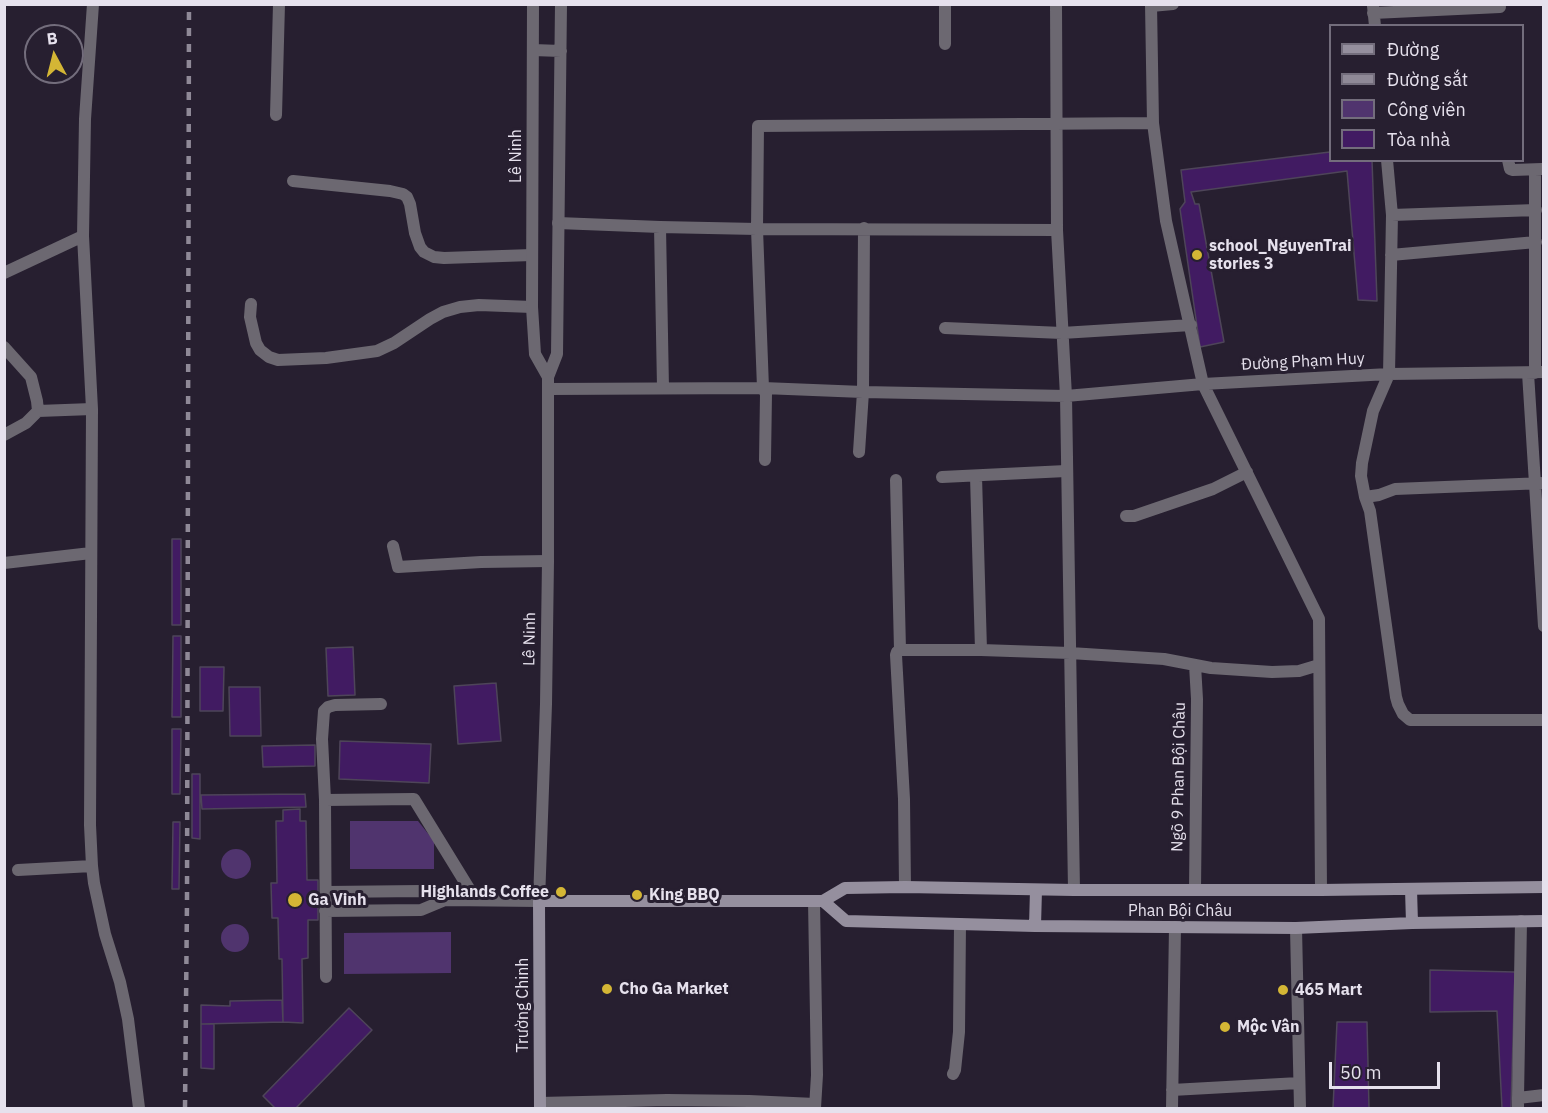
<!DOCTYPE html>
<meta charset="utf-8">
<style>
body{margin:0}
#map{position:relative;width:1548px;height:1113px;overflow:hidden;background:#271f30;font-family:"IBM Plex Sans",sans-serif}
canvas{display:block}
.frame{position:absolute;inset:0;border:6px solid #e6e1ed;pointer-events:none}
.legend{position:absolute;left:1329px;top:24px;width:195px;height:138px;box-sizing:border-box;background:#271f30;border:2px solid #736d7c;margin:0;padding:8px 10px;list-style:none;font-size:18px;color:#e6e1ed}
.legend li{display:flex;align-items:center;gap:12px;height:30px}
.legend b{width:30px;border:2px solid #736d7c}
.north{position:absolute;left:24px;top:24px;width:60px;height:60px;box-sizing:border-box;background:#271f30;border:2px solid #736d7c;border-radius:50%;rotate:353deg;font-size:16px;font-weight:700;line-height:24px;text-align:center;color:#e6e1ed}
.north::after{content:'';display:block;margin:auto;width:21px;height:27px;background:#d4b635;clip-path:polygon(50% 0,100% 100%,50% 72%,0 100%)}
.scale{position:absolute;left:1329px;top:1062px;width:111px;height:27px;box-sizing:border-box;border:3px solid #e6e1ed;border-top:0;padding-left:8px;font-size:18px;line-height:21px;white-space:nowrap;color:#e6e1ed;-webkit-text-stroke:4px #271f30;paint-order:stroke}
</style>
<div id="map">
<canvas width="1548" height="1113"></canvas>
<div class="frame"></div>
<ul class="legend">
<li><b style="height:8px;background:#958f9e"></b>Đường</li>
<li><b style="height:8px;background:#8f8997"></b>Đường sắt</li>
<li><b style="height:16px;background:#50346e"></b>Công viên</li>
<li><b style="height:16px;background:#411b62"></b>Tòa nhà</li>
</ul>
<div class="north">B</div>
<div class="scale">50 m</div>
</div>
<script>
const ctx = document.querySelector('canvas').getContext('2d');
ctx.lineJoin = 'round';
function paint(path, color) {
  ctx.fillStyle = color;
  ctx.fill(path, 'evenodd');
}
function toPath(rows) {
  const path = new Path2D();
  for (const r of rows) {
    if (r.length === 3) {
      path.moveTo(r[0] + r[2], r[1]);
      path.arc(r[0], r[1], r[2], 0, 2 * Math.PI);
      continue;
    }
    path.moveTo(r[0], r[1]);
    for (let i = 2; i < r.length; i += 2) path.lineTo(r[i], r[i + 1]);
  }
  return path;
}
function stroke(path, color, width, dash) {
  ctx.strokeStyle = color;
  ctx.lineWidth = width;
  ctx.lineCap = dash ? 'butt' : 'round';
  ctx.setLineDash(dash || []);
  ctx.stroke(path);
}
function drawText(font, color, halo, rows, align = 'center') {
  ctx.font = font + ' "IBM Plex Sans",sans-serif';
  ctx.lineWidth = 6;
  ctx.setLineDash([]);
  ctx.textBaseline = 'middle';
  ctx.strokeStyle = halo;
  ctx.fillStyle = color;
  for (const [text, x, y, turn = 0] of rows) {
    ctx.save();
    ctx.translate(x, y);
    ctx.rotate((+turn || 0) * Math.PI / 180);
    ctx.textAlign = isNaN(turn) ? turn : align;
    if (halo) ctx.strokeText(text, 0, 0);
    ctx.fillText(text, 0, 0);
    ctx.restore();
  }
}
const green = toPath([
 [350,821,418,821,434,841,434,869,350,869],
 [236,864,15],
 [235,938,14],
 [451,932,451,973,344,974,344,933]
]);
const building = toPath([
 [1330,152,1330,160,1372,160,1377,301,1358,300,1347,171,1191,192,1195,204,1199,204,1224,342,1200,347,1180,209,1185,202,1181,170,1330,152],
 [172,539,181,539,181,625,172,625,172,539],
 [173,636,181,636,181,717,172,717,173,636],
 [353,647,355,695,328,696,326,648,353,647],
 [200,667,224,667,223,711,200,711,200,667],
 [496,683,501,741,458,744,454,686,496,683],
 [229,687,260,687,261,736,230,736,229,687],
 [172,729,181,729,180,794,172,794,172,729],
 [340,741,431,744,429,783,339,779,340,741],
 [315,745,315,766,263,767,262,746,315,745],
 [192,774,200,774,200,839,192,838,192,774],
 [305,794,306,807,202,809,201,795,305,794],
 [300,809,300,821,306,821,307,880,318,880,318,920,308,920,308,958,302,959,303,1023,283,1022,282,959,279,959,278,918,272,918,271,883,277,883,276,821,283,821,283,810,300,809],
 [173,822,180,822,179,889,172,889,173,822],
 [1430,970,1515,972,1511,1108,1502,1108,1497,1011,1430,1012,1430,970],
 [282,1000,283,1022,201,1024,201,1005,230,1006,230,1001,282,1000],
 [349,1008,372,1030,296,1108,275,1108,263,1096,349,1008],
 [1337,1022,1367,1022,1369,1108,1333,1108,1337,1022],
 [201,1024,214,1024,214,1069,201,1068,201,1024]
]);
const minor = toPath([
 [93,4,85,119,83,236,92,409,90,825,92,866,94,883,105,934,120,982,128,1019,139,1108],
 [945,4,945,44],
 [1056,4,1057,230,1066,396,1074,890],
 [1151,4,1153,123,1166,221,1203,384,1319,619,1321,890],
 [1151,6,1173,4],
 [1373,6,1375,26],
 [1373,13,1500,7],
 [276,115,279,4],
 [1508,160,1510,169,1513,170,1542,169],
 [293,181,390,191,403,194,407,197,410,204,415,233,420,247,424,252,434,257,444,258,532,255],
 [1392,215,1536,210],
 [558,223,660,227,757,229,1057,230],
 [660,227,663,388],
 [1391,255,1536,242],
 [4,273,83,236],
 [251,304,250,317,256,343,260,350,269,357,278,360,326,358,377,351,394,343,430,319,443,312,460,307,479,305,532,307],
 [945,328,1062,333,1191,325],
 [4,347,31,377,37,401,38,411,26,423,4,435],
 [1528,373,1544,626],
 [1535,373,1535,170],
 [548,389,763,388,863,392,1066,396,1203,384,1389,374,1544,372],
 [38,411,92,409],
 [859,452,863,392,864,228],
 [765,460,766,394,763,388,757,229,758,126,1153,123],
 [976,476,981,650],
 [942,477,1066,471],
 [896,480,900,650],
 [1544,483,1395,489,1379,495,1365,497,1370,511,1396,697,1398,704,1403,714,1410,720,1544,720],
 [1365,497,1361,476,1362,463,1373,411,1389,374,1392,215,1387,160],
 [1126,516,1134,516,1213,489,1247,472],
 [393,546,398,567,481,562,548,561],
 [4,563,91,553],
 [325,800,414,799,476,900],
 [18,870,92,866],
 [905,887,904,799,896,655,897,652,900,650,981,650,1070,653,1164,659,1211,668,1272,672,1299,671,1319,665],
 [1195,890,1197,699,1195,665],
 [326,892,421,891,445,900,539,901],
 [814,901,817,1075,815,1108],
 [325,911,421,910,445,900],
 [1296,928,1300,1108],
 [326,977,325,800,322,739,324,711,328,707,335,705,381,704],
 [953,1074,955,1070,959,1032,960,924],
 [1172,1090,1299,1083],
 [1518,1098,1521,921],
 [540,1103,667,1100,749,1101,815,1104],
 [1172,1108,1175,927],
 [1518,1108,1518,1098,1544,1095]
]);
const tertiary = toPath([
 [533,4,532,307,535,354,548,377],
 [533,50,561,51],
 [539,901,546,704,548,561,548,377,557,354,561,4]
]);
const secondary = toPath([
 [1411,889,1412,923],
 [823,901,846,921,1035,926,1296,928,1412,923,1544,921],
 [1035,926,1036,890],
 [540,1108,539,901,823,901,845,888,905,887,1074,890,1321,890,1544,887]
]);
const rail = toPath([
 [185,1108,187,901,189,4]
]);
const markers = [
 [1197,255,6,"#d4b635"],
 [561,892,6,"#d4b635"],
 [637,895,6,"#d4b635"],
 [295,900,8,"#d4b635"],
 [607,989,6,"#d4b635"],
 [1283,990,6,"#d4b635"],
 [1225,1027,6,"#d4b635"]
];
const streetNames = [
 ["Lê Ninh",516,156,-90],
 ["Đường Phạm Huy",1303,362,-3],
 ["Lê Ninh",530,639,-89],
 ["Ngõ 9 Phan Bội Châu",1179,777,-89],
 ["Phan Bội Châu",1180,911],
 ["Trường Chinh",523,1005,-90]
];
const poiNames = [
 ["school_NguyenTrai",1209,246],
 ["stories 3",1209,264],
 ["Highlands Coffee",549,892,"right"],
 ["King BBQ",649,895],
 ["Ga Vinh",308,900],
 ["Cho Ga Market",619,989],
 ["465 Mart",1295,990],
 ["Mộc Vân",1237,1027]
];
paint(green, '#50346e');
paint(building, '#411b62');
stroke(building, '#4e4559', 1.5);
stroke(minor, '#6c6871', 12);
stroke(tertiary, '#6c6871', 12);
stroke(secondary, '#958f9e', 12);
stroke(rail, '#8f8997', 4.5, [8, 8]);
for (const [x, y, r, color] of markers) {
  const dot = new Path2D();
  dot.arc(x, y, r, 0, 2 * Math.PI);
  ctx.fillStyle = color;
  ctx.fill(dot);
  stroke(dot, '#271f30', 2);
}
drawText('16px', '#e6e1ed', '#271f30', streetNames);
drawText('bold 16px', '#e6e1ed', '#271f30', poiNames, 'left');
</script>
